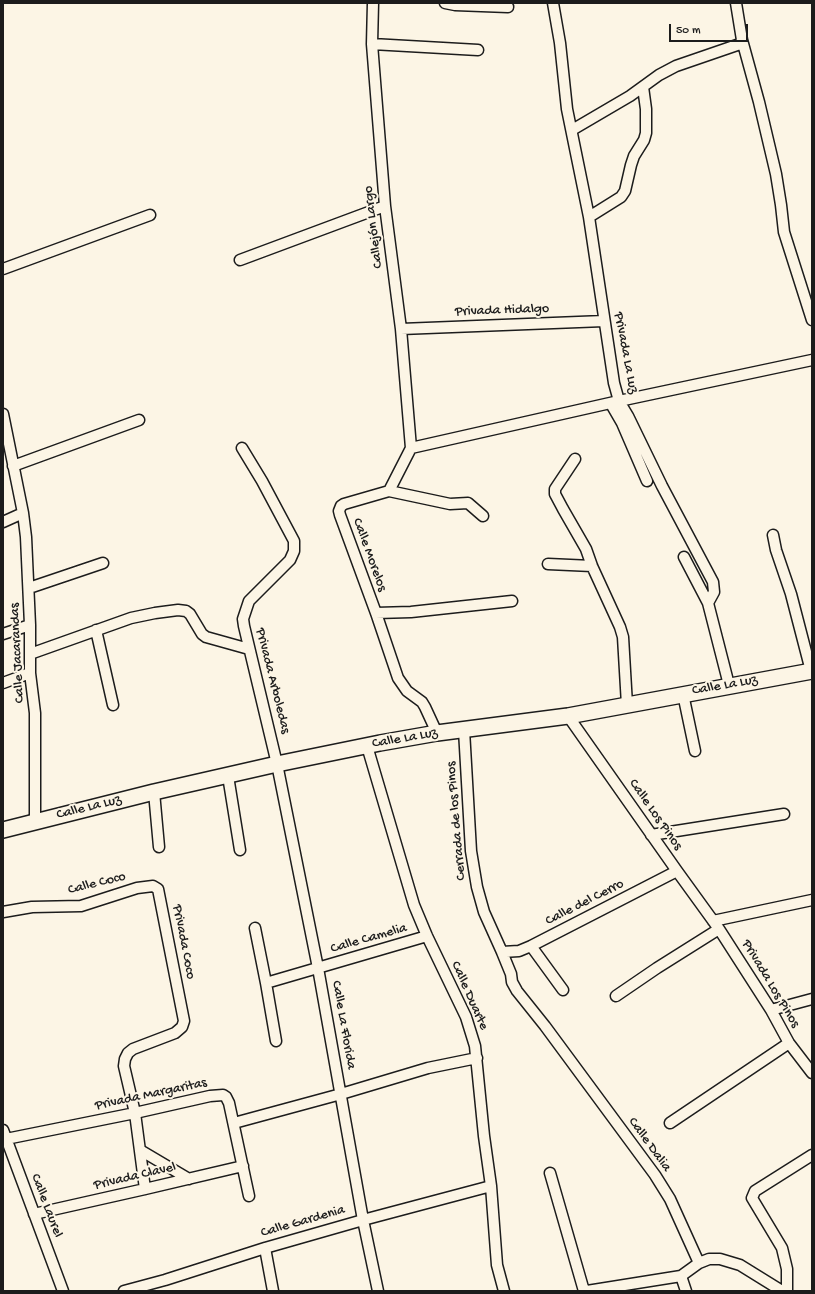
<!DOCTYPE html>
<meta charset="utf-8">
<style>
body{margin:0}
#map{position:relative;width:815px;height:1294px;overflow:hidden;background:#fcf5e5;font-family:"Gochi Hand",sans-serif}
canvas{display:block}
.frame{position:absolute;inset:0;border:4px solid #1c1c1c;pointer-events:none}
.scale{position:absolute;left:669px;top:24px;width:79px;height:18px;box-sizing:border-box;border:2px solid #1c1c1c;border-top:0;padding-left:5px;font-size:12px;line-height:14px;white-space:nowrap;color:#1c1c1c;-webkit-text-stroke:3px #fcf5e5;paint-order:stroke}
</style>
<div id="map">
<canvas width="815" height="1294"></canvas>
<div class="frame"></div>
<div class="scale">50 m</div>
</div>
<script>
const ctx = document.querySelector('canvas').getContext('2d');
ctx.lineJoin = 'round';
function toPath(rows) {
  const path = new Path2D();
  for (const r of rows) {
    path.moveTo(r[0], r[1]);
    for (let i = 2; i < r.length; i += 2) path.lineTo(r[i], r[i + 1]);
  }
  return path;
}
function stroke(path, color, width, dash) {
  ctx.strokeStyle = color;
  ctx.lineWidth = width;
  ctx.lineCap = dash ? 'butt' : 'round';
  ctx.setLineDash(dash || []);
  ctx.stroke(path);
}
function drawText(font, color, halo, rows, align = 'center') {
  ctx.font = font + ' "Gochi Hand",sans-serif';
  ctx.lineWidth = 4;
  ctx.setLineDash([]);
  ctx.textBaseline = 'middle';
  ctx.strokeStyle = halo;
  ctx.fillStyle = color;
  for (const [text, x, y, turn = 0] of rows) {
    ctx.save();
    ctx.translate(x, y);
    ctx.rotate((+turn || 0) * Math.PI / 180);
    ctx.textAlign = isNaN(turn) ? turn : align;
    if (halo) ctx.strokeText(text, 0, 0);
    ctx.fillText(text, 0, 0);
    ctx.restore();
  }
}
const street = toPath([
 [373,3,372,44,385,206,401,329,411,448],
 [445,3,455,5,508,7],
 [553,3,560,43,567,109,589,217,614,383,619,401,628,416,662,486,713,582,714,592,708,603,729,685],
 [742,40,759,102,776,174,781,205,784,232,812,320],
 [372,44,478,50],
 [572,130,630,96,659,75,676,66,740,44,742,40,736,3],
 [589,217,621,197,625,191,631,165,634,156,644,140,646,133,646,109,643,87],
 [240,260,385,206],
 [3,269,150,215],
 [401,329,604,321],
 [611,404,622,423,647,481],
 [3,414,23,513,26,537,30,625,30,673,35,713,35,822],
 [242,448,262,481,294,541,294,551,290,560,249,601,243,619,244,626,277,764,318,968,363,1220,378,1291],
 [411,448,619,401,812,360],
 [411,448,389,491,344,504,341,506,339,511,340,515,376,613,398,678,407,691,422,702,425,707,437,733],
 [575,459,555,489,555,494,563,509,586,549,592,566,620,627,623,637,627,705],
 [13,466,139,420],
 [389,491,450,504,468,503,483,516],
 [3,522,23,513],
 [773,535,776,550,791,594,811,671],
 [684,557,708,603],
 [548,564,592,566],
 [29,588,103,563],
 [376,613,411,612,512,601],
 [96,630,113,705],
 [3,634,30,625],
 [30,654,131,618,155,613,178,610,186,611,190,614,202,634,206,637,249,649],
 [3,683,30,673],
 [683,694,695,751],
 [568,716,677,871,719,929,771,1010,789,1043,812,1073],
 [464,730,471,851,477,887,484,912,502,952,511,974,512,982,517,991,545,1026,655,1175,670,1199,699,1263],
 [367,746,414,905,427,936,466,1017,475,1046,484,1136,491,1186,497,1265,504,1291],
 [228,776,240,850],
 [154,792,159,847],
 [651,835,784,814],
 [3,912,32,907,81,906,137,888,153,886,158,889,184,1021,182,1027,175,1033,133,1049,128,1053,125,1059,124,1066,135,1113,145,1189],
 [713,921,812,900],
 [255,928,266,983,276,1041],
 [531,946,563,990],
 [502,952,519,951,531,946,677,871],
 [266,983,427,936],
 [616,996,657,968,719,929],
 [771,1010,812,999],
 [234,1123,341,1094,428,1068,477,1058],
 [670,1123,789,1043],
 [3,1130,63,1291],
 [6,1139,135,1113,210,1096,223,1095,226,1097,229,1103,249,1196],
 [140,1150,189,1179],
 [550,1173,584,1291],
 [34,1214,145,1189,243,1166],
 [265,1248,273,1291],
 [681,1276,686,1291],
 [124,1291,165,1280,265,1248,363,1220,491,1186],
 [587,1291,681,1276,699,1263,709,1259,720,1259,740,1265,782,1291],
 [787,1291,787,1269,782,1248,752,1198,755,1191,812,1155]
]);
const secondary = toPath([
 [3,830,154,792,277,764,380,743,437,733,568,716,812,671]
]);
const streetNames = [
 ["Callejón Largo",374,227,-97],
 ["Privada Hidalgo",502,311,-2],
 ["Privada La Luz",625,353,79],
 ["Calle Morelos",369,555,70],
 ["Calle Jacarandas",18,653,-93],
 ["Privada Arboledas",272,681,76],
 ["Calle La Luz",725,686,-10],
 ["Calle La Luz",405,739,-10],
 ["Calle La Luz",89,808,-14],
 ["Calle Los Pinos",655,815,55],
 ["Cerrada de los Pinos",457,821,-95],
 ["Calle Coco",97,884,-14],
 ["Calle del Cerro",585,903,-27],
 ["Calle Camelia",369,939,-16],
 ["Privada Coco",183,942,79],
 ["Privada Los Pinos",770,984,59],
 ["Calle Duarte",469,996,66],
 ["Calle La Florida",343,1025,80],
 ["Privada Margaritas",151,1095,-12],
 ["Calle Dalia",649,1145,54],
 ["Privada Clavel",135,1177,-13],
 ["Calle Laurel",46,1206,69],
 ["Calle Gardenia",303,1222,-16]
];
stroke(street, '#1c1c1c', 13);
stroke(secondary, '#1c1c1c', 18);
stroke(street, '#fcf5e5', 10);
stroke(secondary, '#fcf5e5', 15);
drawText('14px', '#1c1c1c', '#fcf5e5', streetNames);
</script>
